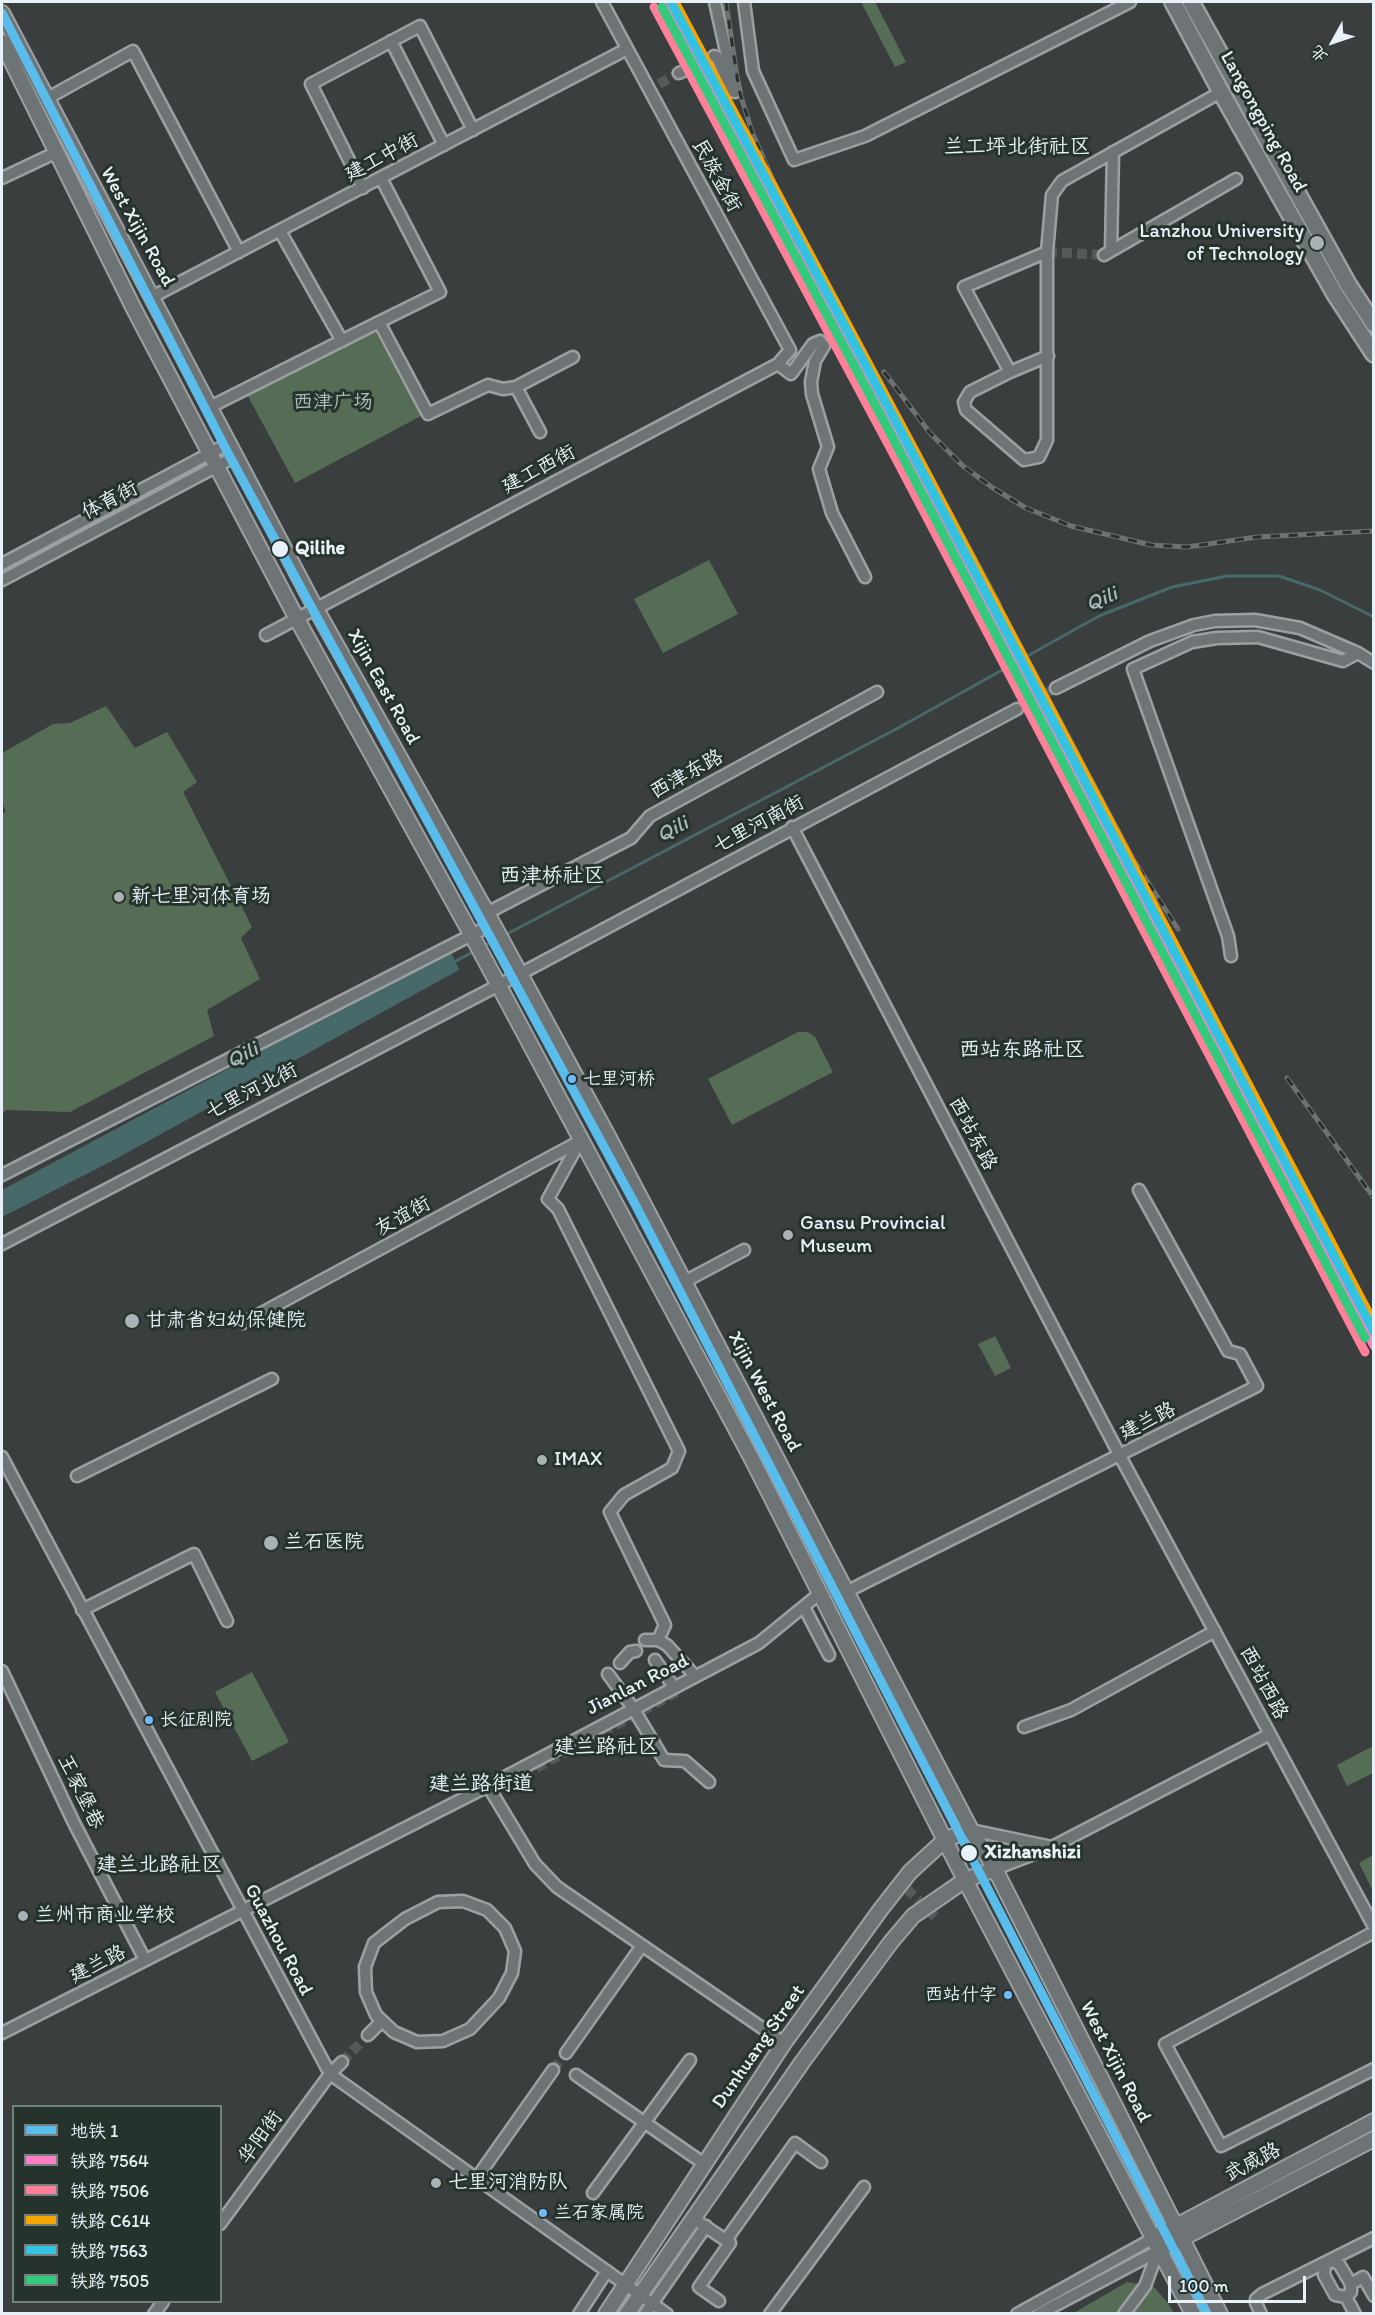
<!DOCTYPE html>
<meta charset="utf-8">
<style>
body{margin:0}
#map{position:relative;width:1375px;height:2315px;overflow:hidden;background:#3a3e3e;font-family:Itim,"LXGW WenKai TC",sans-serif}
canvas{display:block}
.frame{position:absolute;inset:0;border:3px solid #e8f1f8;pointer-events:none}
.legend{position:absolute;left:12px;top:2105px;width:210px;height:198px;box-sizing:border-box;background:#26332d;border:2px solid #747f7e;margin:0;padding:8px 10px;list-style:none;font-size:18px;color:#e8f1f8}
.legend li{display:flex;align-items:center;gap:12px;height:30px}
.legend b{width:30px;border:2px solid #747f7e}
.north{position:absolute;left:1303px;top:12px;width:60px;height:60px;-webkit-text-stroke:4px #26332d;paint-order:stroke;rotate:230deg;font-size:16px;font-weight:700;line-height:24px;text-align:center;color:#e8f1f8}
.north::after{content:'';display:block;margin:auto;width:21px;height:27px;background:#e8f1f8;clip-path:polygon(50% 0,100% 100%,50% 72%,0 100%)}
.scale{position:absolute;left:1168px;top:2276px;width:138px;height:27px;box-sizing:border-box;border:3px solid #e8f1f8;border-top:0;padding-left:8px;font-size:18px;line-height:21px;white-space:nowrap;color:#e8f1f8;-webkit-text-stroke:4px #26332d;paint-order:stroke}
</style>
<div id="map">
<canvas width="1375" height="2315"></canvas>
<div class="frame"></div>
<ul class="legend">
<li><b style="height:8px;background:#5abceb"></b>地铁 1</li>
<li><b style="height:8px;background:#ff80c5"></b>铁路 7564</li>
<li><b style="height:8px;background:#ff8098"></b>铁路 7506</li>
<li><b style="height:8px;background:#f7a600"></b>铁路 C614</li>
<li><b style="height:8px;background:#33c2e2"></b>铁路 7563</li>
<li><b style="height:8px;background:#33ca7d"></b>铁路 7505</li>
</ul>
<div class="north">北</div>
<div class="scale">100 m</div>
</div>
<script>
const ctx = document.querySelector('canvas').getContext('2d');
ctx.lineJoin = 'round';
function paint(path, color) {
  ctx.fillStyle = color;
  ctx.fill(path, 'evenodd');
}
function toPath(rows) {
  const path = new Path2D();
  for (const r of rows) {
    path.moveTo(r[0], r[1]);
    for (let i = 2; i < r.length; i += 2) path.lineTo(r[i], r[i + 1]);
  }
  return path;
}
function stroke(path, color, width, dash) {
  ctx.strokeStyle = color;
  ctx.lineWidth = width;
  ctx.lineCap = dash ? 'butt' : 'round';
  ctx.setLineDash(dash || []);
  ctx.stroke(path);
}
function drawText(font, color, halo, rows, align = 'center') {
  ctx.font = font + ' Itim,"LXGW WenKai TC",sans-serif';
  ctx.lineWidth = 6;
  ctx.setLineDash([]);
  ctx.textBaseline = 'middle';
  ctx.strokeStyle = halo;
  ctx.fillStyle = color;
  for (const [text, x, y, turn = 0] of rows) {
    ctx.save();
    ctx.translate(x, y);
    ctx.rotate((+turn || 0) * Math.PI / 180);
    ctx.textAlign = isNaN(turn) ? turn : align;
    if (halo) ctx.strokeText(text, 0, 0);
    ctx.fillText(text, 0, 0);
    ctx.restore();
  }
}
const green = toPath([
 [861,2,875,2,906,62,895,67],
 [370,322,421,416,295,483,244,389],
 [709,560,738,614,663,653,634,599],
 [106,706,135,748,167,732,197,782,183,792,252,927,241,938,260,979,207,1010,214,1036,70,1112,7,1110,2,1113,2,814,6,812,2,802,2,753,53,724,70,723],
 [798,1032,808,1032,815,1037,833,1072,732,1125,708,1079],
 [995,1336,1011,1368,995,1376,978,1344],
 [252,1672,289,1742,252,1761,215,1692],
 [1373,1746,1373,1773,1347,1786,1337,1765],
 [1373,1855,1373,1891,1359,1863],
 [1127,2282,1153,2286,1168,2303,1174,2313,1072,2314]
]);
const water = toPath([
 [451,952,459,970,112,1161,2,1217,2,1190,416,968]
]);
const stream = toPath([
 [505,935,900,727,1099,616,1172,587,1227,576,1279,576,1320,590,1374,617],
 [484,946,497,939],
 [452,963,475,951]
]);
const minorTunnel = toPath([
 [688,69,714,56],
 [659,84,679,73],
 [1047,252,1104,255],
 [1017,709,1056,688],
 [536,1768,679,1691],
 [896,1878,936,1918],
 [342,2062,368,2035],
 [553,2070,566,2053]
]);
const minor = toPath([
 [744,2,753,71,794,160,865,136,1130,2],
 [391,41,444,145],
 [714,56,717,57,732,91,735,92,715,2],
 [679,73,688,69],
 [46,99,133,51,239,252],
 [2,178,57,152],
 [381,178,440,292,379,322,428,414,488,385,503,389,516,387,573,357],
 [363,188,311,84,420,26,473,130],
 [280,231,342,341],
 [1111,251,1113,152],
 [1047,252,1047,440,1039,457,1024,460,966,410,964,402,970,392,1010,372,964,287,1047,252,1052,195,1062,181,1221,92],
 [1104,255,1236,179],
 [152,297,627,49],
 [778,364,791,374,813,344,820,341,824,346,815,361,811,382,812,394,828,447,819,469,832,513,865,577],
 [1010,372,1048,356],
 [516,387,540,432],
 [210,407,379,322],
 [2,564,229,443],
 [2,580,236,456],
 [266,635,778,364,790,350,602,2],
 [1056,688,1150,641,1194,625,1215,621,1255,620,1300,628,1358,653,1374,663],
 [792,827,1120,1456,1374,1927],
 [487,913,631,838,650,816,877,692],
 [1231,956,1228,936,1133,669,1192,642,1217,638,1258,637,1343,661,1358,653],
 [580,1141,548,1199,558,1209,679,1451,672,1468,624,1495,610,1512,665,1625,658,1640],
 [2,1175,493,924],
 [2,1244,520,974,1017,709],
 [684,1282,744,1250],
 [243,1323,580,1141],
 [2,1457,330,2074,667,2314],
 [77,1476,272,1379],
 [846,1592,1257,1386,1240,1354,1228,1351,1139,1190],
 [804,1607,829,1655],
 [82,1610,194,1554,227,1621],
 [645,1640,658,1640,667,1645,695,1676],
 [655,1660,674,1687],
 [620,1663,630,1652,636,1651],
 [2,1671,74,1823,145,1960],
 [608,1674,633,1708,664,1760,685,1761,709,1782],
 [1024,1727,1071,1710,1215,1631],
 [488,1786,535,1864,557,1887,784,2043],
 [971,1830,1052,1847],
 [995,1869,1052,1847,1270,1734],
 [463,1901,487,1910,505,1928,515,1951,512,1973,499,1998,470,2029,443,2041,417,2042,394,2032,376,2015,366,1992,365,1967,374,1943,405,1919,438,1902,463,1901],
 [1374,1932,1165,2044,1221,2146,1374,2069],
 [2,2033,488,1786,759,1643,819,1594],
 [368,2035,382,2021],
 [566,2053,641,1947],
 [576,2075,703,2163],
 [476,2179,553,2070],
 [593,2193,690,2060],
 [694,2219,730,2243,699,2287,719,2301],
 [220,2224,330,2074,342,2062],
 [726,2240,795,2143,821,2162],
 [1332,2261,1339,2264,1351,2284,1351,2292,1346,2297,1335,2295,1324,2275,1325,2264,1332,2261],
 [1351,2284,1363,2277,1374,2296],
 [1346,2297,1355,2314],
 [154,2314,163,2302],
 [579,2314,607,2271],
 [645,2314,706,2226],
 [770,2314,864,2187],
 [1017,2314,1152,2239],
 [1039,2314,1158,2251],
 [1124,2314,1145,2286,1158,2251],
 [1261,2314,1256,2303,1256,2299,1262,2294,1374,2238]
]);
const major = toPath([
 [2,13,316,609,487,913,609,1138,971,1830,995,1869,1220,2314],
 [2,42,133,307,217,467,297,619,476,943,752,1459,965,1880,1193,2314],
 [1152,2239,1374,2121],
 [1158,2251,1374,2139],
 [606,2314,784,2043,881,1909,910,1872,946,1839,971,1830],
 [627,2314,803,2061,891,1942,913,1916,965,1880,995,1869]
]);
const highway = toPath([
 [1173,2,1221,92,1335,294,1374,354],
 [1191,2,1349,286,1374,324]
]);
const rail = toPath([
 [726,2,739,90,752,132,775,185,999,604],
 [884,372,930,433,963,466,993,488,1026,508,1071,526,1151,545,1187,547,1257,537,1374,531],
 [995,598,1133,859,1178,929],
 [1287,1078,1374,1198]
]);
const rail1 = toPath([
 [663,2,905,454,1374,1346]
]);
const rail2 = toPath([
 [654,7,896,459,1365,1352]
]);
const rail3 = toPath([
 [675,2,914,449,1374,1323]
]);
const rail4 = toPath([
 [671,2,895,420,1374,1332]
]);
const rail5 = toPath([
 [662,7,886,425,1365,1338]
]);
const metro1 = toPath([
 [2,13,229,455,636,1206,1207,2314]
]);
const markers = [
 [1317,243,8,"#abb2b7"],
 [280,549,9,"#e8f1f8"],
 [119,897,6,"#abb2b7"],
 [572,1079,5,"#73baf8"],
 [788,1235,6,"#abb2b7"],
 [132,1321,8,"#abb2b7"],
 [542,1460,6,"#abb2b7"],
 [271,1543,8,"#abb2b7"],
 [149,1720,5,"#73baf8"],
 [969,1853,9,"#e8f1f8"],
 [23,1916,6,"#abb2b7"],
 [1008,1995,5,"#73baf8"],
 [436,2183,6,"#abb2b7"],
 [543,2213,5,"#73baf8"]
];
const busNames = [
 ["七里河桥",583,1079],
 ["长征剧院",160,1720],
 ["西站什字",997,1995,"right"],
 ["兰石家属院",554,2213]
];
const streetNames = [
 ["Langongping Road",1263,122,61],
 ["建工中街",382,158,-28],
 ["民族金街",716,176,61],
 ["West Xijin Road",137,227,61],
 ["建工西街",539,470,-28],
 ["体育街",110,501,-27],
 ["Xijin East Road",383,687,61],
 ["西津东路",687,775,-29],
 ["七里河南街",759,825,-28],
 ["七里河北街",252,1092,-27],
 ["西站东路",972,1134,62],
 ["友谊街",403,1217,-29],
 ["Xijin West Road",764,1392,62],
 ["建兰路",1148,1422,-27],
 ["西站西路",1263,1683,62],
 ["Jianlan Road",638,1685,-27],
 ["王家堡巷",80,1792,64],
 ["Guazhou Road",278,1940,62],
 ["建兰路",98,1965,-27],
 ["Dunhuang Street",759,2047,-55],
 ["West Xijin Road",1115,2062,63],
 ["华阳街",261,2138,-54],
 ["武威路",1253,2163,-28]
];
const poiNames = [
 ["Lanzhou University",1304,232,"right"],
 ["of Technology",1304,255,"right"],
 ["新七里河体育场",131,897],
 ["Gansu Provincial",800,1224],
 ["Museum",800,1247],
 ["甘肃省妇幼保健院",146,1321],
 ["IMAX",554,1460],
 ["兰石医院",284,1543],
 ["兰州市商业学校",35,1916],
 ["七里河消防队",448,2183]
];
const parkNames = [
 ["西津广场",333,403]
];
const stopNames = [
 ["Qilihe",295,549],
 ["Xizhanshizi",984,1853]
];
const neighbourhoodNames = [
 ["兰工坪北街社区",1017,148],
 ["西津桥社区",552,877],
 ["西站东路社区",1022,1051],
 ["建兰路社区",606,1748],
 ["建兰路街道",481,1785],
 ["建兰北路社区",159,1866]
];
const waterNames = [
 ["Qili",1102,600,-24],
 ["Qili",673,830,-28],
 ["Qili",243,1056,-28]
];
paint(green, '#566d55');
paint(water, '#476969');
stroke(stream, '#476969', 3);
stroke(minorTunnel, '#54595a', 10, [10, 5]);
stroke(minor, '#9ca0a2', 15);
stroke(major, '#9ca0a2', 18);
stroke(highway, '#9ca0a2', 20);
stroke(minor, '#6e7476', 10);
stroke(major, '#6e7476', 14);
stroke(highway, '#6e7476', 15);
stroke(rail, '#6f7272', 5);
stroke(rail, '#26332d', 3, [9]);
stroke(rail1, '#ff80c5', 9);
stroke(rail2, '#ff8098', 9);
stroke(rail3, '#f7a600', 9);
stroke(rail4, '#33c2e2', 9);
stroke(rail5, '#33ca7d', 9);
stroke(metro1, '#5abceb', 9);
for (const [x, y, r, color] of markers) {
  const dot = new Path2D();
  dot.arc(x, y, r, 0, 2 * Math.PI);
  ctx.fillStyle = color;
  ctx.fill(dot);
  stroke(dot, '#26332d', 2);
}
drawText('18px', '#e8f1f8', '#26332d', busNames, 'left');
drawText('20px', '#e8f1f8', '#26332d', streetNames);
drawText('20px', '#e8f1f8', '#26332d', poiNames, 'left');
drawText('20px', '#afbfb8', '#26332d', parkNames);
drawText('bold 20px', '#e8f1f8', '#26332d', stopNames, 'left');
drawText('21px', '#e8f1f8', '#26332d', neighbourhoodNames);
drawText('italic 21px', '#a8bcc0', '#26332d', waterNames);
</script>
